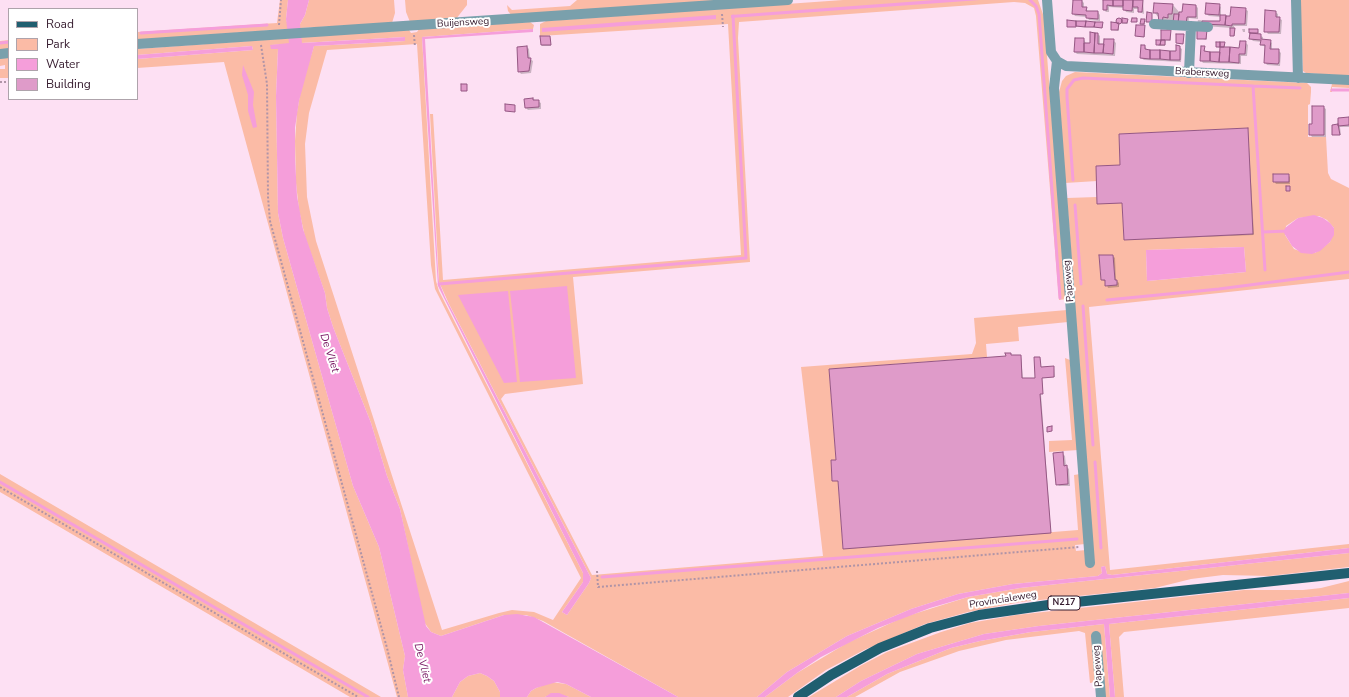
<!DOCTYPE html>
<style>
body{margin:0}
#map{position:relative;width:1349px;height:697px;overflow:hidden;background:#fde0f3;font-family:"Nunito Sans",sans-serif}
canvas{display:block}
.legend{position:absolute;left:8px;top:8px;width:130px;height:92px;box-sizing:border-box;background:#fff;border:1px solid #aea3ab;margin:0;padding:5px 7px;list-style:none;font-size:12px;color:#341a2d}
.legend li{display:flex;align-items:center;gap:8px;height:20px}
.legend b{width:20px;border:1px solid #aea3ab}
</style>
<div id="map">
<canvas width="1349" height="697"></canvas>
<ul class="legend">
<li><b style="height:5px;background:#205f70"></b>Road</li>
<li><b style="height:11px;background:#fbbba6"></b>Park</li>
<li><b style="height:11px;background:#f59eda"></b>Water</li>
<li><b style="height:11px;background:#df9bc9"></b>Building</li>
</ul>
</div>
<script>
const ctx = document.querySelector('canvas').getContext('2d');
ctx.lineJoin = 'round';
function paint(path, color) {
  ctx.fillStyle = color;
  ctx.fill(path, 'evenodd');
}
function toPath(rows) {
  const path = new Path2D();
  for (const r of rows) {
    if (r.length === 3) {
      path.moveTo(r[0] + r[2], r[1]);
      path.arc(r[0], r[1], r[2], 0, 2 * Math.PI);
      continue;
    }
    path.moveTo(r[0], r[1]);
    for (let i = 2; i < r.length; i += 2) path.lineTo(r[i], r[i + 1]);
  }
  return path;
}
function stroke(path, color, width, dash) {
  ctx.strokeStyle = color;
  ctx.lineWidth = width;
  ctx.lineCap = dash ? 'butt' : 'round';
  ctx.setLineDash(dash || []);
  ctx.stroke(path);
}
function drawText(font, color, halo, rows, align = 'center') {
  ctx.font = font + ' "Nunito Sans",sans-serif';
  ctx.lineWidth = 4;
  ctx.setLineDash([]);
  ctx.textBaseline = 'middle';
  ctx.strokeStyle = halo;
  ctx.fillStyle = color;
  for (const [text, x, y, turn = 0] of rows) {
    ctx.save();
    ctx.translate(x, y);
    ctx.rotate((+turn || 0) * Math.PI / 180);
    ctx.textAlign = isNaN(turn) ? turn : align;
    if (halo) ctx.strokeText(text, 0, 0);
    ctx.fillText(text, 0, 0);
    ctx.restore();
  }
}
const green = toPath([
 [280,0,288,0,286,19,289,29,137,40,137,32,277,23],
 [309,0,394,0,395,13,392,23,300,28,300,24,305,15],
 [405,0,467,0,467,5,456,19,410,22,406,12],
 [577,0,730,0,512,16,508,11,507,5,512,10,570,6],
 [843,0,1038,0,1044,17,1066,299,1059,300,1036,16,1034,8,1025,3,1014,2,739,22,738,38,750,262,573,277,583,384,505,394,501,399,592,575,823,556,801,367,972,354,976,343,974,318,1067,310,1068,322,1018,327,1019,341,986,344,987,357,829,369,836,460,831,460,832,481,838,481,843,549,1078,530,1074,475,1080,474,1085,544,1075,545,1076,551,1086,550,1094,564,1067,198,1097,197,1122,203,1124,240,1253,234,1248,128,1119,134,1120,165,1096,166,1097,181,1065,183,1059,92,1062,81,1066,76,1075,72,1307,83,1311,87,1311,92,1310,104,1308,105,1308,137,1326,137,1328,173,1331,179,1349,188,1349,279,1089,307,1110,570,1349,544,1349,548,1112,575,1107,574,1105,566,1101,567,1102,573,1098,576,1013,584,958,594,911,609,847,636,787,672,757,697,678,697,543,621,526,615,504,615,441,636,431,632,424,622,400,509,387,476,371,423,333,327,327,308,325,293,305,237,299,210,296,183,295,141,297,112,302,84,314,46,405,41,405,37,301,43,301,37,409,30,411,33,417,32,419,29,530,22,534,25,533,29,422,37,436,281,439,291,583,573,583,582,562,612,567,615,589,583,591,578,449,304,439,282,430,114,433,114,443,280,741,255,728,24,540,36,540,24,546,21],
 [417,44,431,265,435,289,581,578,553,620,534,612,512,610,499,613,442,630,316,241,307,197,305,144,309,113,327,50],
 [1273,174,1288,174,1288,182,1273,182],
 [1319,216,1327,220,1334,228,1330,242,1315,253,1305,253,1294,249,1285,235,1286,226,1298,218],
 [1244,247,1246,272,1147,281,1146,250],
 [1099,255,1113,255,1115,280,1117,280,1117,285,1105,286,1105,280,1101,280],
 [1300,0,1349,0,1349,76,1306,73,1303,71],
 [290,38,289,44,271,45,271,49,278,49,276,96,278,213,283,238,353,486,379,547,405,656,403,670,408,697,397,697,224,62,137,68,137,59,253,50,252,46,137,55,137,49],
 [9,40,9,49,0,49,0,41],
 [0,58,9,58,9,78,0,78,0,69,5,69,5,65,0,66],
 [1332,84,1349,84,1349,88,1332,87,1332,92,1330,92],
 [1065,358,1070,360,1078,450,1049,452,1049,441,1072,440],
 [0,474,381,697,350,697,0,492],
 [1349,553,1349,567,1269,576,1223,575,1191,579,1155,588,1021,602,968,612,925,624,864,650,826,670,788,697,765,697,797,673,847,643,904,617,968,597,1020,588],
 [1349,581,1349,593,1039,626,984,634,917,654,861,681,836,697,809,697,860,666,887,652,941,632,970,623,1016,615,1244,590,1303,590,1321,588],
 [1349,598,1349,608,1124,632,1119,637,1124,697,1115,697,1109,624],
 [1104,624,1110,697,1104,697,1096,682,1090,683,1085,633,1079,631,1006,640,959,651,900,672,855,697,847,697,887,674,951,648,980,641,1031,632],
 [480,673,487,676,494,681,500,692,500,697,452,697,460,682,468,676],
 [551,682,566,684,591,697,569,697,554,693,545,697,527,697,531,691,536,688]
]);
const water = toPath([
 [288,0,309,0,305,15,300,24,302,43,405,37,405,41,314,46,299,101,295,128,295,158,297,196,303,229,325,293,327,308,333,327,371,423,387,476,400,509,426,626,431,632,441,636,504,615,517,614,534,617,678,697,591,697,566,684,557,682,536,688,531,691,527,697,500,697,500,692,494,681,487,676,480,673,468,676,460,682,452,697,408,697,403,670,405,656,379,547,353,486,283,238,278,213,276,96,278,49,271,49,270,45,289,43,286,19],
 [935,0,980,0,731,18,731,15],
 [716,15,716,19,542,32,542,28],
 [533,29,533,32,425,39,438,271,439,282,445,297,591,578,589,583,567,615,562,612,583,582,583,573,438,286,422,37],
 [252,46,253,50,137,59,137,55],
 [243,65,254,92,253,105,257,127,253,128,248,111,248,95,242,75],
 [1314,215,1323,218,1330,223,1334,228,1334,235,1330,242,1320,251,1312,254,1301,253,1292,246,1284,233,1285,228,1298,218],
 [1244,247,1246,272,1147,281,1146,250],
 [567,286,576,378,520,382,510,291],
 [508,291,517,382,504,383,458,295],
 [1349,548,1349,553,1020,588,968,597,930,608,878,628,821,657,797,673,765,697,757,697,787,672,847,636,911,609,958,594,1013,584,1098,576,1102,573,1101,567,1105,566,1107,574,1112,575],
 [1349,593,1349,598,1109,624,1115,697,1110,697,1104,624,1031,632,980,641,951,648,887,674,847,697,836,697,861,681,917,654,984,634,1039,626],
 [551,693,559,693,569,697,545,697]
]);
const shadow = toPath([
 [1104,0,1143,0,1144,14,1139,12,1139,9,1134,9,1134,13,1126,12,1124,8,1109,7,1109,12,1106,12,1104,10],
 [1082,1,1084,3,1084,8,1086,8,1088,12,1098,12,1100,15,1100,21,1089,20,1087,17,1075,16,1073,13],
 [1173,5,1180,13,1196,6,1198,8,1198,19,1189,18,1188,26,1170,24,1171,41,1166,40,1165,46,1158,46,1168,31,1160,23,1159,18,1154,12],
 [1219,5,1221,7,1221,16,1231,17,1245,9,1248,11,1247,26,1234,26,1235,36,1232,36,1231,28,1205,26,1197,24,1198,20,1221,22,1221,17,1209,16,1206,14],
 [1275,12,1278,14,1278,18,1282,20,1281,34,1268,34,1266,31],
 [1118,19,1127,20,1128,24,1119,23,1119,31,1113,30,1117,24],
 [1144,20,1145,24,1143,24,1145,27,1145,37,1137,37,1144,26,1141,23],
 [1102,23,1103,28,1068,26],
 [1242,29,1245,29,1245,32,1243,32],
 [1198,30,1207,32,1207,40,1198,38],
 [1257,30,1258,35,1263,37,1263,40,1270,41,1272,43,1272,50,1278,50,1281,53,1280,66,1267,65,1265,62,1266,47,1261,45,1262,42,1253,41,1251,39,1250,32],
 [1091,33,1098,34,1100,36,1100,45,1105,45,1113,40,1116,43,1115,56,1077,54,1075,52,1076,39,1084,39,1086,44,1091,44],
 [541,37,550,37,551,46,542,46],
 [1245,42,1248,45,1247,56,1241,56,1241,64,1203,63,1201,60,1204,47,1206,53,1221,53,1221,48,1217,47,1224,43,1225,48,1240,49],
 [1145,46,1147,50,1177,52,1179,47,1182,49,1181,62,1144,60,1141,58],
 [527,47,529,49,530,59,533,61,531,73,521,74,519,71],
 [533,99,541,103,541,109,528,110,526,108],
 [1323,107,1326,109,1326,137,1312,137,1310,134,1313,125],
 [1349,118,1349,127,1340,127,1341,135,1334,135,1333,126,1339,126,1339,119],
 [1248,129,1254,235,1126,240,1123,203,1098,203,1121,166,1120,135],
 [1288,175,1290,177,1290,184,1276,184,1274,181],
 [1101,256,1113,256,1115,258,1116,280,1119,283,1119,287,1108,288,1106,282,1102,280],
 [1010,354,1011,356,1021,357,1023,379,1036,379,1040,358,1041,368,1054,368,1055,377,1042,378,1043,394,1041,394,1051,533,845,549,839,481,833,481,832,461,837,460],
 [1062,453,1065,456,1066,466,1069,469,1070,486,1059,486,1057,484]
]);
const stream = toPath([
 [1030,0,1036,6,1039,14,1060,298],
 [141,33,267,25],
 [0,43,9,42],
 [1332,90,1349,90],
 [1073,180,1067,97,1067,89,1074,80,1083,78,1253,86],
 [1075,205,1081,284],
 [1263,232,1288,231],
 [1265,270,1253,86,1300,88],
 [439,284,746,258,733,16],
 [1107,300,1219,289,1349,272],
 [1083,306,1093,445],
 [1095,462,1101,548],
 [0,482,368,697],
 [602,577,1077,539]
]);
const building = toPath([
 [1073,0,1082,0,1082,7,1087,7,1086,11,1098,11,1098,19,1086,18,1086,15,1072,14,1073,0],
 [1103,0,1113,0,1113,6,1107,5,1107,10,1103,10,1103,0],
 [1113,0,1123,0,1123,6,1113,6,1113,0],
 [1123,0,1133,0,1132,11,1123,10,1123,0],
 [1133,0,1143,0,1142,12,1138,12,1138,7,1133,7,1133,0],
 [1154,3,1173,4,1172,14,1168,14,1168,18,1163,17,1162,23,1159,23,1158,13,1153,13,1154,3],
 [1206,3,1220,4,1219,15,1205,14,1206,3],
 [1183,4,1196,5,1196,17,1187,17,1186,24,1178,24,1179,12,1182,12,1183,4],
 [1231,7,1246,8,1245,24,1232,24,1232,26,1225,25,1226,16,1230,16,1231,7],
 [1265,10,1276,11,1276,17,1280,17,1279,32,1264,32,1265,10],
 [1147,12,1152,13,1152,22,1146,22,1147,12],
 [1174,14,1179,14,1178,24,1173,23,1174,14],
 [1220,15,1226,15,1225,25,1202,24,1202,21,1220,21,1220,15],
 [1122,18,1128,19,1127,23,1122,23,1122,18],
 [1132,18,1137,18,1137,22,1131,22,1132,18],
 [1119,21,3],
 [1141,19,1145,19,1144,24,1140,24,1141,19],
 [1067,20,1076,21,1076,27,1067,27,1067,20],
 [1076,21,1086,21,1085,27,1076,26,1076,21],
 [1086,21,1095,22,1094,27,1085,27,1086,21],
 [1095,22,1103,22,1102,28,1094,27,1095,22],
 [1111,22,1119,23,1118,30,1111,30,1111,22],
 [1136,25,1145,25,1144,37,1135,36,1136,25],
 [1230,28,1235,28,1234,36,1230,36,1230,28],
 [1197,29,1207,30,1206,39,1197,39,1197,29],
 [1249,29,1258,29,1258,33,1249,33,1249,29],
 [1161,30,1171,30,1170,40,1161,40,1161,30],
 [1090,32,1095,33,1094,53,1084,52,1084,43,1090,43,1090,32],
 [1095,33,1098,33,1098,44,1104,44,1103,53,1094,53,1095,33],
 [1250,33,1261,34,1261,39,1271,40,1270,49,1279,49,1279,62,1278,64,1264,63,1265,45,1260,45,1261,40,1249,39,1250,33],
 [1176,34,1184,34,1183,44,1176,43,1176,34],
 [540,36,550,36,551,45,541,45,540,36],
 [1075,38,1084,38,1084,52,1074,52,1075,38],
 [1104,39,1114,39,1113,54,1103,53,1104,39],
 [1156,40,1161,40,1160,45,1156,45,1156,40],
 [1161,40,1165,40,1165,45,1160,45,1161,40],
 [1240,41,1246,41,1245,54,1239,54,1239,63,1229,62,1230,47,1239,48,1240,41],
 [1216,42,1220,42,1220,47,1216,47,1216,42],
 [1220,42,1225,42,1224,47,1220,47,1220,42],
 [1141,45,1145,45,1145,49,1150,50,1150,59,1140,58,1141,45],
 [1176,45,1180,46,1180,60,1170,60,1170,51,1176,51,1176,45],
 [527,46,528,58,531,58,529,71,518,72,517,47,527,46],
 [1201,46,1205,46,1204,51,1210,52,1210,61,1200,61,1201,46],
 [1220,47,1230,47,1229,62,1219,62,1220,47],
 [1150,50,1160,50,1160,59,1150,59,1150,50],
 [1160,50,1170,51,1170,60,1160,59,1160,50],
 [1210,52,1220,52,1219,62,1210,61,1210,52],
 [461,84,467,84,467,91,461,91,461,84],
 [533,98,533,100,539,100,539,107,525,108,524,99,533,98],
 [505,104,515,105,515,112,505,111,505,104],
 [1312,106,1324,106,1324,135,1309,135,1309,124,1312,124,1312,106],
 [1349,117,1349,125,1338,126,1338,118,1349,117],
 [1338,124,1340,135,1332,135,1332,125,1338,124],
 [1248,128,1253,234,1124,240,1122,203,1097,204,1096,166,1120,165,1119,134,1248,128],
 [1273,174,1289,174,1289,182,1273,182,1273,174],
 [1286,186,1290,186,1290,191,1286,191,1286,186],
 [1099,255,1113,255,1115,280,1117,280,1117,285,1105,286,1105,280,1101,280,1099,255],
 [1005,353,1011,353,1011,355,1021,355,1022,378,1035,378,1034,357,1040,357,1041,367,1054,366,1054,377,1042,378,1043,394,1040,394,1051,533,843,549,838,481,832,481,831,460,836,460,829,369,1006,356,1005,353],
 [1052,426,1052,431,1047,432,1047,427,1052,426],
 [1063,452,1064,466,1067,465,1068,484,1056,485,1053,453,1063,452]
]);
const path = toPath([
 [722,14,723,27],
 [279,25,281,0],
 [414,35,415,47],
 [261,45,267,84,268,197,270,221,387,648,399,697],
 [0,82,9,82],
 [0,487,358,697],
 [597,571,598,587,1079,547]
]);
const minor = toPath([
 [1047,0,1051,52,1057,61,1066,66,1349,80],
 [1296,0,1298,78],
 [1154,24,1208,27],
 [137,44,788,0],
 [0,54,9,53],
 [1057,61,1054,88,1090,563],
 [1189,73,1191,26],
 [1096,636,1101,697]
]);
const major = toPath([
 [798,697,831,675,880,648,930,628,979,615,1048,605,1349,573]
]);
const shields = [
 [1064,603,32]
];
const shieldNames = [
 ["N217",1064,603]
];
const streetNames = [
 ["Buijensweg",463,23,-3],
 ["Brabersweg",1202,73,3],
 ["Papeweg",1069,281,-95],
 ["Provincialeweg",1003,600,-9],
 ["Papeweg",1098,666,-94]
];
const waterNames = [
 ["De Vliet",329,353,72],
 ["De Vliet",422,663,76]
];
paint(green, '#fbbba6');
paint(water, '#f59eda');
paint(shadow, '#0003');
stroke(stream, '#f59eda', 3);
paint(building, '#df9bc9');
stroke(building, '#955783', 1);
stroke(path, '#b094a7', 2, [2, 2]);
stroke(minor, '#7aa0ac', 10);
stroke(major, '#205f70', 10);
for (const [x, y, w] of shields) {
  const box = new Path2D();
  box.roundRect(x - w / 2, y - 7, w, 14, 3);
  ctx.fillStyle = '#fff';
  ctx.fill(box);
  stroke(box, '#341a2d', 1);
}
drawText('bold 9px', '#341a2d', null, shieldNames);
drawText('10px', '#341a2d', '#fff', streetNames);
drawText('italic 11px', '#791a63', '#fff', waterNames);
</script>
